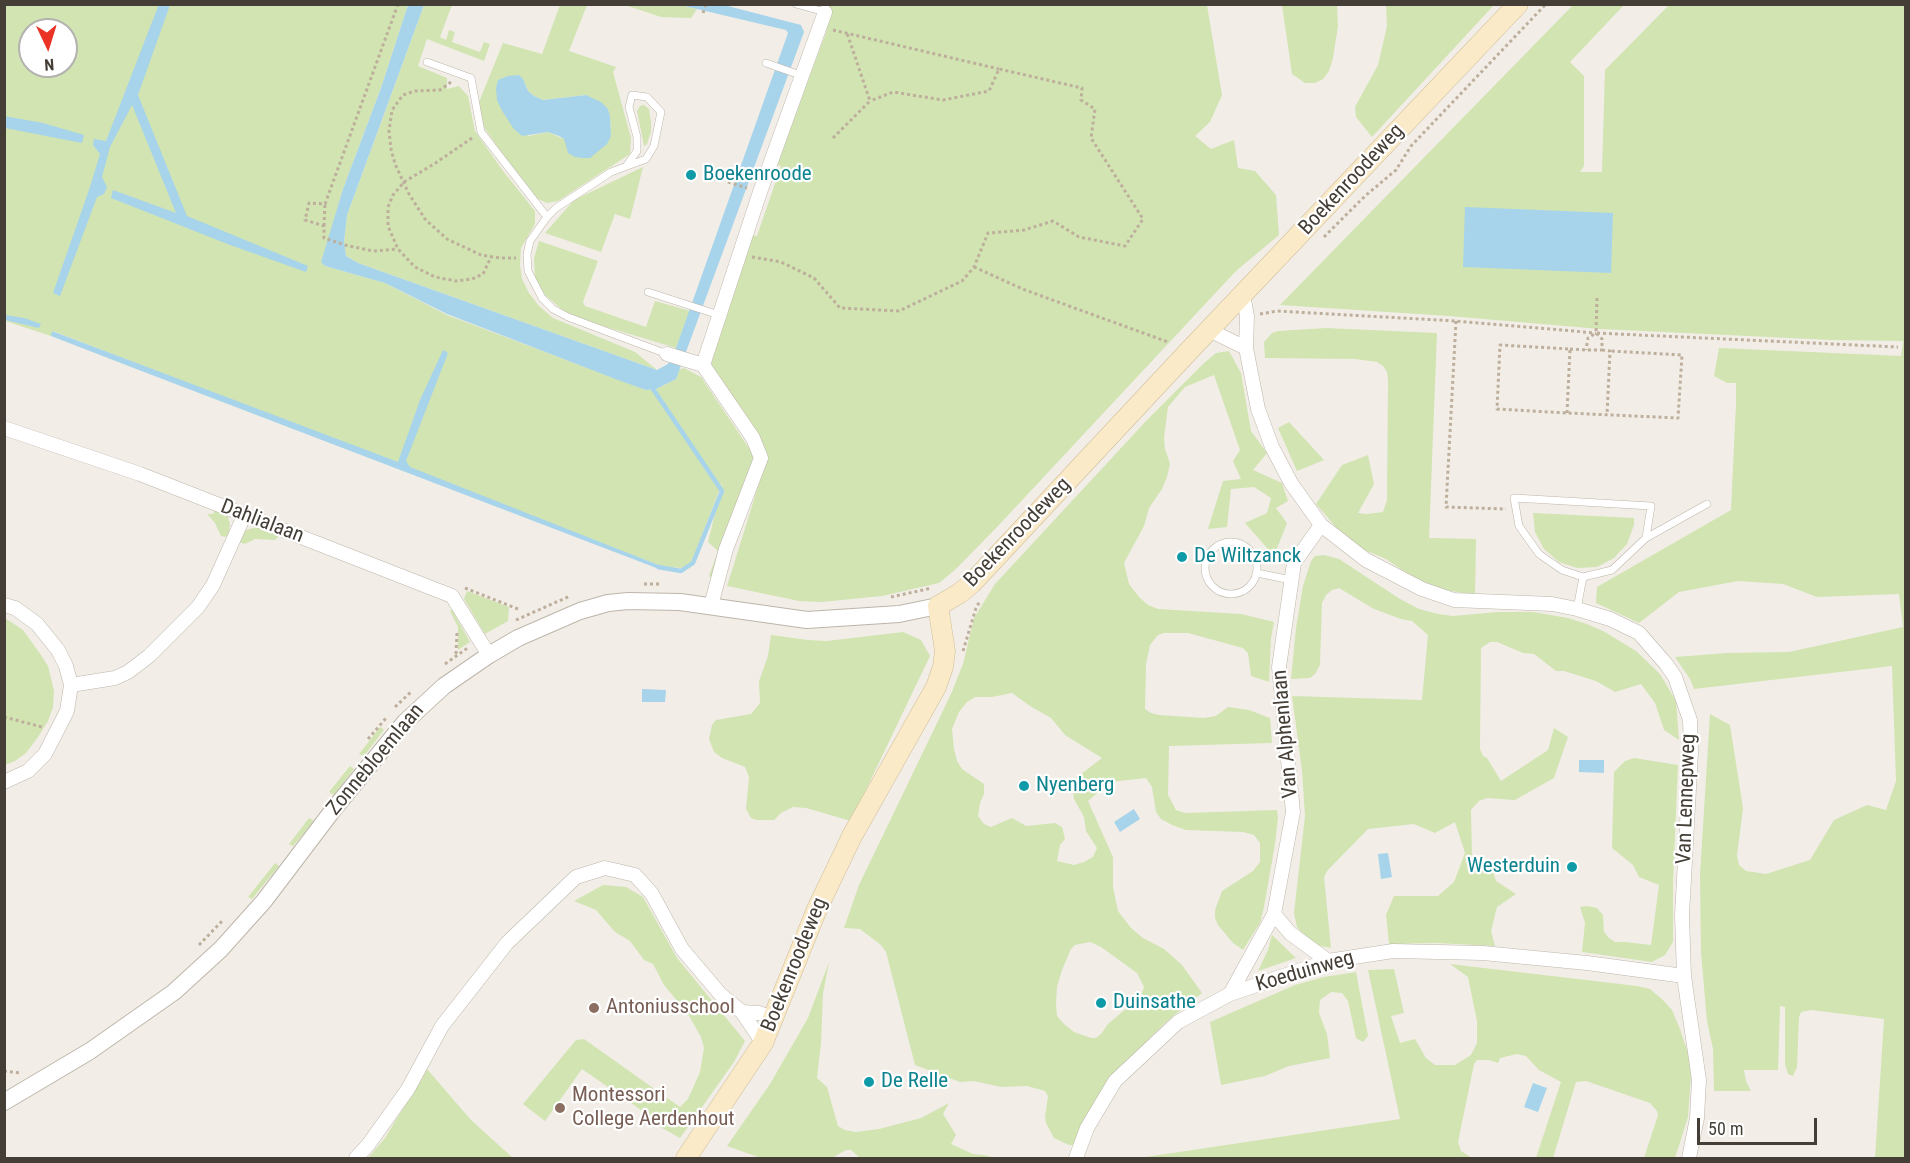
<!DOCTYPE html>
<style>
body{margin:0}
#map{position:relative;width:1910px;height:1163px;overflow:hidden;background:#f2eee7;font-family:"Roboto Condensed",sans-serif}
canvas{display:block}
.frame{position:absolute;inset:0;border:6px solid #443e36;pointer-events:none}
.north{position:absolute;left:18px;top:18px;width:60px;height:60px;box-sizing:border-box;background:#fff;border:2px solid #b4b2af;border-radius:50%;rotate:176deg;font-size:16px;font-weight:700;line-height:24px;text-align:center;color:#443e36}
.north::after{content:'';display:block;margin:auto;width:21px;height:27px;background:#eb3325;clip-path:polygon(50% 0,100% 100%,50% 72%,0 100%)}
.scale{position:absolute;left:1697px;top:1118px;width:120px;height:27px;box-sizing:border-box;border:3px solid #443e36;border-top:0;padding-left:8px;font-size:18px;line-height:21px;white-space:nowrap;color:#443e36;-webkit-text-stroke:4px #fff;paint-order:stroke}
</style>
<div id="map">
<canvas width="1910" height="1163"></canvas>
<div class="frame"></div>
<div class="north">N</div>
<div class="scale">50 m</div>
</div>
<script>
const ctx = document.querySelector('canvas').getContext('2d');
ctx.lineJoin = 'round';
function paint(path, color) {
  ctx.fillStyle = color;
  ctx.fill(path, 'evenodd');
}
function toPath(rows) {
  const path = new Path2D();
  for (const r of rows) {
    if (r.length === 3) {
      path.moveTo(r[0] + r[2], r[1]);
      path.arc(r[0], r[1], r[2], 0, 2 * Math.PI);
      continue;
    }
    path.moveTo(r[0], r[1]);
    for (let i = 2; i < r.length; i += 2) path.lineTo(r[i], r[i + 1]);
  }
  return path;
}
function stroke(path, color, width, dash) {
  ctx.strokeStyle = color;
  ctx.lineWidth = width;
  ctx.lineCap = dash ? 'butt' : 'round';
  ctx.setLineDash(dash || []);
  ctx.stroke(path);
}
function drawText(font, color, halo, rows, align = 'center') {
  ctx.font = font + ' "Roboto Condensed",sans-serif';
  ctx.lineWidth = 4.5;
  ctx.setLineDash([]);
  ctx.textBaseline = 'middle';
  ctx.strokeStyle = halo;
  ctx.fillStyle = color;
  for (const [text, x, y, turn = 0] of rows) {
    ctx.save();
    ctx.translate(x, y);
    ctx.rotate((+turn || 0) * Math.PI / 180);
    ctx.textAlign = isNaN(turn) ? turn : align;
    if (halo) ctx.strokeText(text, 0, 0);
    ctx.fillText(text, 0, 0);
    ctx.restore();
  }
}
const green = toPath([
 [5,5,408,5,381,88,343,189,322,262,325,266,385,283,447,315,646,390,656,389,676,379,678,370,684,368,701,377,757,460,721,582,709,576,718,551,708,542,723,481,692,561,687,566,681,568,661,566,53,331,51,336,5,321,19,322,5,316],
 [30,30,66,30,66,66,30,66],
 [424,5,452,5,440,37,446,40,449,30,455,32,452,42,480,52,484,42,490,44,484,61,427,39,418,66,447,78,447,89,459,86,468,96,475,131,503,171,535,211,535,224,521,248,520,265,522,279,529,293,539,306,553,318,635,352,657,370,358,263,346,256,344,242,347,215],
 [560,5,587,5,569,51,616,67,613,72,631,138,630,154,558,201,547,203,536,198,509,163,483,126,479,114,479,102,503,43,542,54],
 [523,79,528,91,534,96,543,100,586,95,608,109,611,127,564,139,548,132,528,136],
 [625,5,680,5,697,9,691,18,661,17],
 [816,5,1207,5,1222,95,1210,122,1195,136,1211,149,1234,140,1238,168,1255,171,1276,195,1279,235,1236,271,998,526,956,569,939,583,882,596,822,602,799,601,727,586,768,455,713,371,710,355,752,235,757,236,781,166,776,164,826,33,830,10],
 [1282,5,1337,5,1338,26,1333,58,1329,71,1323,79,1315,83,1305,83,1292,74],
 [1386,5,1494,5,1372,137,1356,117,1355,107,1378,65,1387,26],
 [1573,5,1624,5,1570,62,1584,76,1584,166,1580,172,1602,172,1605,70,1669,5,1905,5,1905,1158,1875,1158,1884,1019,1811,1010,1801,1012,1799,1017,1797,1067,1793,1076,1788,1074,1785,1064,1785,1007,1780,1006,1778,1070,1744,1070,1746,1081,1751,1091,1714,1091,1713,1049,1707,1021,1701,953,1700,875,1710,714,1730,725,1743,808,1737,855,1739,865,1746,871,1766,874,1810,860,1834,820,1867,805,1886,810,1896,781,1892,666,1694,689,1690,679,1675,657,1727,653,1789,652,1903,627,1899,594,1817,597,1783,584,1738,581,1679,592,1639,623,1596,603,1597,587,1731,510,1736,403,1736,383,1727,383,1714,376,1719,348,1901,356,1903,341,1832,340,1600,329,1449,316,1280,305],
 [644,105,649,109,651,122,651,132,647,144,644,146,637,111,640,106],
 [643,167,630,219,615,214,601,252,545,233,574,200],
 [539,241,598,261,583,302,585,306,646,327,655,301,690,311,676,348,593,323,565,312,545,295,535,278,534,258],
 [1326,328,1437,333,1429,538,1476,539,1475,595,1439,589,1408,574,1386,559,1360,548,1341,533,1316,504,1342,465,1368,455,1374,484,1358,513,1367,514,1383,512,1387,500,1388,380,1387,372,1383,366,1377,362,1355,359,1265,358,1264,342,1272,333,1278,331],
 [1229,351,1241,373,1251,431,1267,453,1253,470,1282,483,1288,501,1276,508,1287,523,1274,556,1245,523,1267,513,1271,498,1254,487,1231,489,1227,527,1208,529,1223,481,1241,479,1233,461,1240,450,1214,375,1185,387,1168,407,1164,438,1165,449,1170,464,1167,477,1162,489,1149,508,1144,526,1124,563,1129,584,1139,597,1148,605,1158,609,1241,614,1274,622,1271,638,1269,682,1251,676,1248,653,1243,648,1188,633,1164,633,1158,635,1150,645,1146,664,1145,709,1151,713,1159,715,1204,718,1216,716,1228,707,1249,710,1270,718,1272,743,1169,746,1168,795,1176,810,1185,813,1277,810,1278,818,1275,844,1264,907,1260,923,1243,950,1233,943,1218,925,1215,918,1215,910,1222,891,1253,871,1260,862,1260,843,1254,835,1243,832,1186,830,1172,825,1161,819,1156,812,1152,787,1146,778,1110,782,1088,801,1113,857,1113,887,1118,911,1131,928,1143,938,1164,949,1182,965,1202,993,1166,1022,1128,1060,1074,1145,1069,1145,1054,1138,1046,1123,1045,1117,1048,1096,1045,1091,1027,1086,1001,1087,974,1081,960,1082,915,1065,886,952,881,945,860,929,844,928,859,885,951,694,963,664,974,618,995,584,1147,420,1203,364,1216,353],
 [1012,693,1030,706,1051,718,1065,735,1102,758,1072,781,1074,799,1084,817,1086,831,1097,848,1093,857,1084,862,1074,865,1057,861,1060,845,1065,839,1062,827,1055,823,1026,826,1012,818,991,827,984,824,978,816,980,803,984,794,984,784,962,769,957,761,954,749,952,729,959,712,967,702,975,697,992,697],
 [1090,942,1101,947,1137,973,1144,987,1141,996,1108,1024,1101,1034,1096,1038,1091,1038,1074,1032,1064,1024,1057,1016,1056,1003,1057,987,1062,970,1071,949,1075,945],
 [1289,422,1324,460,1297,471,1278,428],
 [215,510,227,514,230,524,228,537,221,536,215,523,207,514,213,514],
 [1533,513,1634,518,1634,525,1627,544,1614,558,1597,567,1577,568,1559,562,1544,549,1535,532],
 [257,527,281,534,275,540,255,539,245,544,238,542,243,531],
 [1324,555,1339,559,1400,599,1419,609,1438,614,1453,616,1498,612,1533,612,1568,618,1587,624,1605,632,1636,651,1660,674,1676,701,1679,740,1664,730,1655,703,1641,684,1615,692,1596,681,1564,671,1556,671,1534,654,1523,653,1497,642,1490,642,1481,648,1480,749,1483,756,1487,758,1501,781,1548,750,1554,728,1568,737,1554,778,1515,800,1487,798,1479,801,1471,810,1472,857,1476,864,1492,869,1496,881,1516,894,1497,907,1491,931,1495,946,1436,943,1389,944,1386,915,1394,896,1438,896,1454,882,1465,853,1455,822,1435,833,1414,824,1368,829,1327,871,1324,877,1331,948,1316,945,1307,939,1297,927,1294,913,1305,816,1302,771,1292,696,1422,700,1428,635,1412,621,1401,619,1374,609,1339,588,1332,590,1326,595,1322,603,1320,665,1315,674,1310,678,1291,679,1296,628,1303,586,1311,561,1315,556],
 [467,591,509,607,508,621,485,634,464,599],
 [452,610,470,642,458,650,458,627,450,611],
 [5,618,23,630,41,655,48,666,54,691,53,707,48,721,38,737,26,753,15,761,5,765],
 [903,632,921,640,930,656,851,821,806,808,793,807,781,813,774,820,757,820,751,818,746,809,749,777,745,767,722,758,714,752,709,739,712,725,716,720,751,714,760,703,759,681,768,656,771,635,808,640,827,641],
 [380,727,384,730,364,756,359,754],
 [1634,758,1678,765,1673,884,1673,942,1665,955,1652,962,1582,952,1585,923,1580,907,1587,906,1597,908,1603,915,1604,932,1609,938,1615,942,1625,942,1651,945,1659,885,1639,877,1633,865,1612,848,1614,772,1625,761],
 [350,766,354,769,334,795,329,792],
 [309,818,314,821,293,846,289,844],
 [275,863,279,866,252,899,248,897],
 [603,885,626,887,643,897,677,958,745,1041,734,1062,680,1138,655,1124,657,1121,582,1069,545,1121,523,1104,576,1040,584,1039,680,1107,688,1099,700,1072,704,1048,701,1037,688,1014,664,985,653,964,644,960,630,941,615,932,596,910,574,901],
 [1272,935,1296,958,1258,971,1268,950],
 [829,962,823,994,821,1043,817,1078,827,1087,838,1126,845,1130,856,1132,879,1129,921,1118,949,1103,943,1114,956,1135,951,1144,973,1154,984,1155,996,1158,860,1158,851,1150,846,1150,832,1158,761,1158,727,1146,770,1084,808,1018],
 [1450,964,1637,986,1650,989,1664,1001,1672,1010,1680,1029,1689,1056,1691,1075,1688,1117,1675,1158,1644,1158,1658,1115,1657,1111,1650,1103,1586,1081,1576,1082,1553,1158,1536,1158,1561,1082,1539,1070,1526,1056,1517,1054,1500,1058,1498,1063,1489,1060,1477,1060,1474,1064,1458,1142,1461,1151,1472,1158,1139,1158,1400,1119,1368,970,1394,969,1404,1013,1391,1016,1400,1043,1415,1039,1426,1058,1435,1065,1455,1065,1471,1055,1477,1043,1477,1021,1468,977],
 [1356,972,1368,1036,1363,1042,1356,1038,1348,1001,1342,993,1331,992,1320,1000,1319,1013,1327,1034,1330,1058,1289,1066,1265,1076,1221,1085,1210,1022,1295,985,1324,977],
 [427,1069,471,1120,513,1158,368,1158,385,1138]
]);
const water = toPath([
 [159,4,170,5,138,95,187,216,308,266,306,272,230,245,111,198,113,190,176,213,132,105,110,147,102,177,107,187,104,194,97,197,60,296,53,293,90,187,100,154,93,145,94,139,106,141],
 [408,5,424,5,347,215,344,242,346,256,358,263,657,370,668,364,676,348,788,33,786,30,680,5,724,5,801,25,804,32,676,379,656,389,646,390,618,380,447,314,385,283,325,266,321,262,343,189,381,88],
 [519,75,523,79,528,91,534,96,543,100,586,95,601,102,608,109,610,116,611,136,607,144,590,158,582,158,575,157,568,153,564,139,559,136,548,132,522,136,513,128,501,109,497,100,496,88,498,80,508,76],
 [4,116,43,123,84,135,82,143,5,128],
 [1465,207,1613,213,1611,273,1463,267],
 [5,315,24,318,41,324,39,328,5,320],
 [52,331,398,462,420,400,443,350,448,353,406,461,410,467,661,566,659,569,131,367,51,336],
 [642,689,666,690,665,702,642,702],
 [1579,760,1604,760,1604,773,1579,772],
 [1134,809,1140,819,1120,832,1114,822],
 [1388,853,1392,877,1381,879,1378,854],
 [1533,1083,1547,1088,1538,1112,1524,1107]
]);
const stream = toPath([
 [653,389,722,491,693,563,681,571,658,567]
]);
const path = toPath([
 [398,4,325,204,309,203,305,220,324,226,324,238,345,245,373,251,398,249],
 [703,13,706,4],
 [833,30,999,69],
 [451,82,440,90,415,91,403,95,392,110,389,131,391,149,395,164,409,194,425,219,447,239,481,255,500,258,516,258],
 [472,138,434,164,404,182,393,195,388,207,388,226,398,249,415,267,435,277,456,281,472,279,483,274,491,257],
 [833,138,870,101,847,33],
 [728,182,747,188],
 [324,226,325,204],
 [1324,237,1365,196,1396,170,1411,146,1546,4],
 [752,257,781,262,814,278,840,308,899,311,962,281,974,267,988,233,1024,230,1053,221,1079,237,1125,246,1143,219,1091,138,1095,109,1081,100,1082,88,999,69,989,91,943,100,893,92,870,101],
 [974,267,1025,290,1168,342],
 [1597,298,1596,333,1898,347],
 [1260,314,1277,311,1456,321,1596,333],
 [1456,321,1446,507,1506,509],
 [1570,349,1586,350,1602,350,1602,339,1596,333,1588,338,1586,350],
 [1602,350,1610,351,1607,415],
 [1567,413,1570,349,1500,345,1497,409,1567,413,1678,418,1682,355,1610,351],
 [644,584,659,584],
 [465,588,518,609],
 [891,597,932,588],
 [516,620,570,596],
 [963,651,976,608,980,601],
 [456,654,457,633],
 [445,664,469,647],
 [395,707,412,691],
 [4,717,42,727],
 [368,739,387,717],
 [199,945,223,920],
 [4,1071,20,1073]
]);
const service = toPath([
 [796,4,825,12],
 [427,62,471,78,481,132,547,217],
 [766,63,803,76],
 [627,165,637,151,637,137,629,107,632,95,647,97,661,112,654,146,646,159,611,172,556,208,547,217,530,241,527,254,528,271,542,298,553,309,568,317,667,354],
 [648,292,719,315],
 [1231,568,26],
 [1257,573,1291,580],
 [1583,577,1562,570,1539,554,1519,526,1514,498,1651,506,1646,538,1707,504],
 [1577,609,1583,577,1612,570,1646,538]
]);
const minor = toPath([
 [1243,295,1247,316,1246,348],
 [1209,330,1246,348,1258,409,1272,447,1291,483,1321,525,1366,560,1422,589,1454,600,1552,604,1577,609,1610,619,1639,633,1666,664,1675,677,1690,720,1691,752,1682,915,1684,976,1699,1080,1697,1118,1689,1158],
 [667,354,703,365],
 [4,428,140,474,452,596,489,655],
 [4,605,15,608,37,624,58,650,66,666,71,685,67,711,45,754,28,771,4,782],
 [711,606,726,549,761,458,753,438,703,365,760,192,825,12],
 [71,685,115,678,128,672,149,656,198,607,213,585,244,516],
 [1274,914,1290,933,1328,961],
 [1230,994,1274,914,1293,812,1279,667,1294,563,1321,525],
 [742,1012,759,1013,773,1018],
 [356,1158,368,1145,408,1089,442,1026,507,943,576,877,605,868,635,875,652,894,682,949,721,995,742,1012,763,1043],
 [1076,1158,1087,1128,1115,1081,1178,1022,1230,994,1328,961,1393,951,1483,953,1587,963,1684,976]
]);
const tertiary = toPath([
 [4,1102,90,1051,174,992,221,949,264,901,333,810,405,722,444,686,489,655,518,638,580,611,608,603,628,601,680,602,807,620,899,614,938,606]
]);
const secondary = toPath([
 [686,1158,763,1043,817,909,852,836,936,687,943,667,945,651,938,606,960,593,972,583,1187,353,1518,4]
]);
const markers = [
 [691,175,6,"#0f9aa8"],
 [1182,557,6,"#0f9aa8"],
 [1024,786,6,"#0f9aa8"],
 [1572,867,6,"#0f9aa8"],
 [1101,1003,6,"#0f9aa8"],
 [594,1008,6,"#8d6e63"],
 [869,1082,6,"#0f9aa8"],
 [560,1108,6,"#8d6e63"]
];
const cultureNames = [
 ["Boekenroode",703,175],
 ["De Wiltzanck",1194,557],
 ["Nyenberg",1036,786],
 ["Westerduin",1560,867,"right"],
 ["Duinsathe",1113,1003],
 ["De Relle",881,1082]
];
const streetNames = [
 ["Boekenroodeweg",1352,180,-47],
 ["Dahlialaan",262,522,21],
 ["Boekenroodeweg",1018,533,-46],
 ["Van Alphenlaan",1286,734,-95],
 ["Zonnebloemlaan",376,760,-50],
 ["Van Lennepweg",1687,799,-88],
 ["Boekenroodeweg",795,965,-68],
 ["Koeduinweg",1305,972,-16]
];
const educationNames = [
 ["Antoniusschool",606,1008],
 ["Montessori",572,1096],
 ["College Aerdenhout",572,1120]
];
paint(green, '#d1e4b2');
paint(water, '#a7d4eb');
stroke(stream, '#a7d4eb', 4.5);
stroke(service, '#bdb5aa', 8);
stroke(minor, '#bdb5aa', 15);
stroke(tertiary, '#bdb5aa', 18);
stroke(secondary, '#cfbd99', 21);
stroke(path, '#beaf9c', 3, [3, 3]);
stroke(service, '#fff', 7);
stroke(minor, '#fff', 14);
stroke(tertiary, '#fff', 16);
stroke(secondary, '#fbeac8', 20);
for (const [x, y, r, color] of markers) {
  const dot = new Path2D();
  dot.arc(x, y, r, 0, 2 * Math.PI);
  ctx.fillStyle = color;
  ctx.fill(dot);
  stroke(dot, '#fff', 2);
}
drawText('21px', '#0d838f', '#fff', cultureNames, 'left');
drawText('21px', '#443e36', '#fff', streetNames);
drawText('21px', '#785e54', '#fff', educationNames, 'left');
</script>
